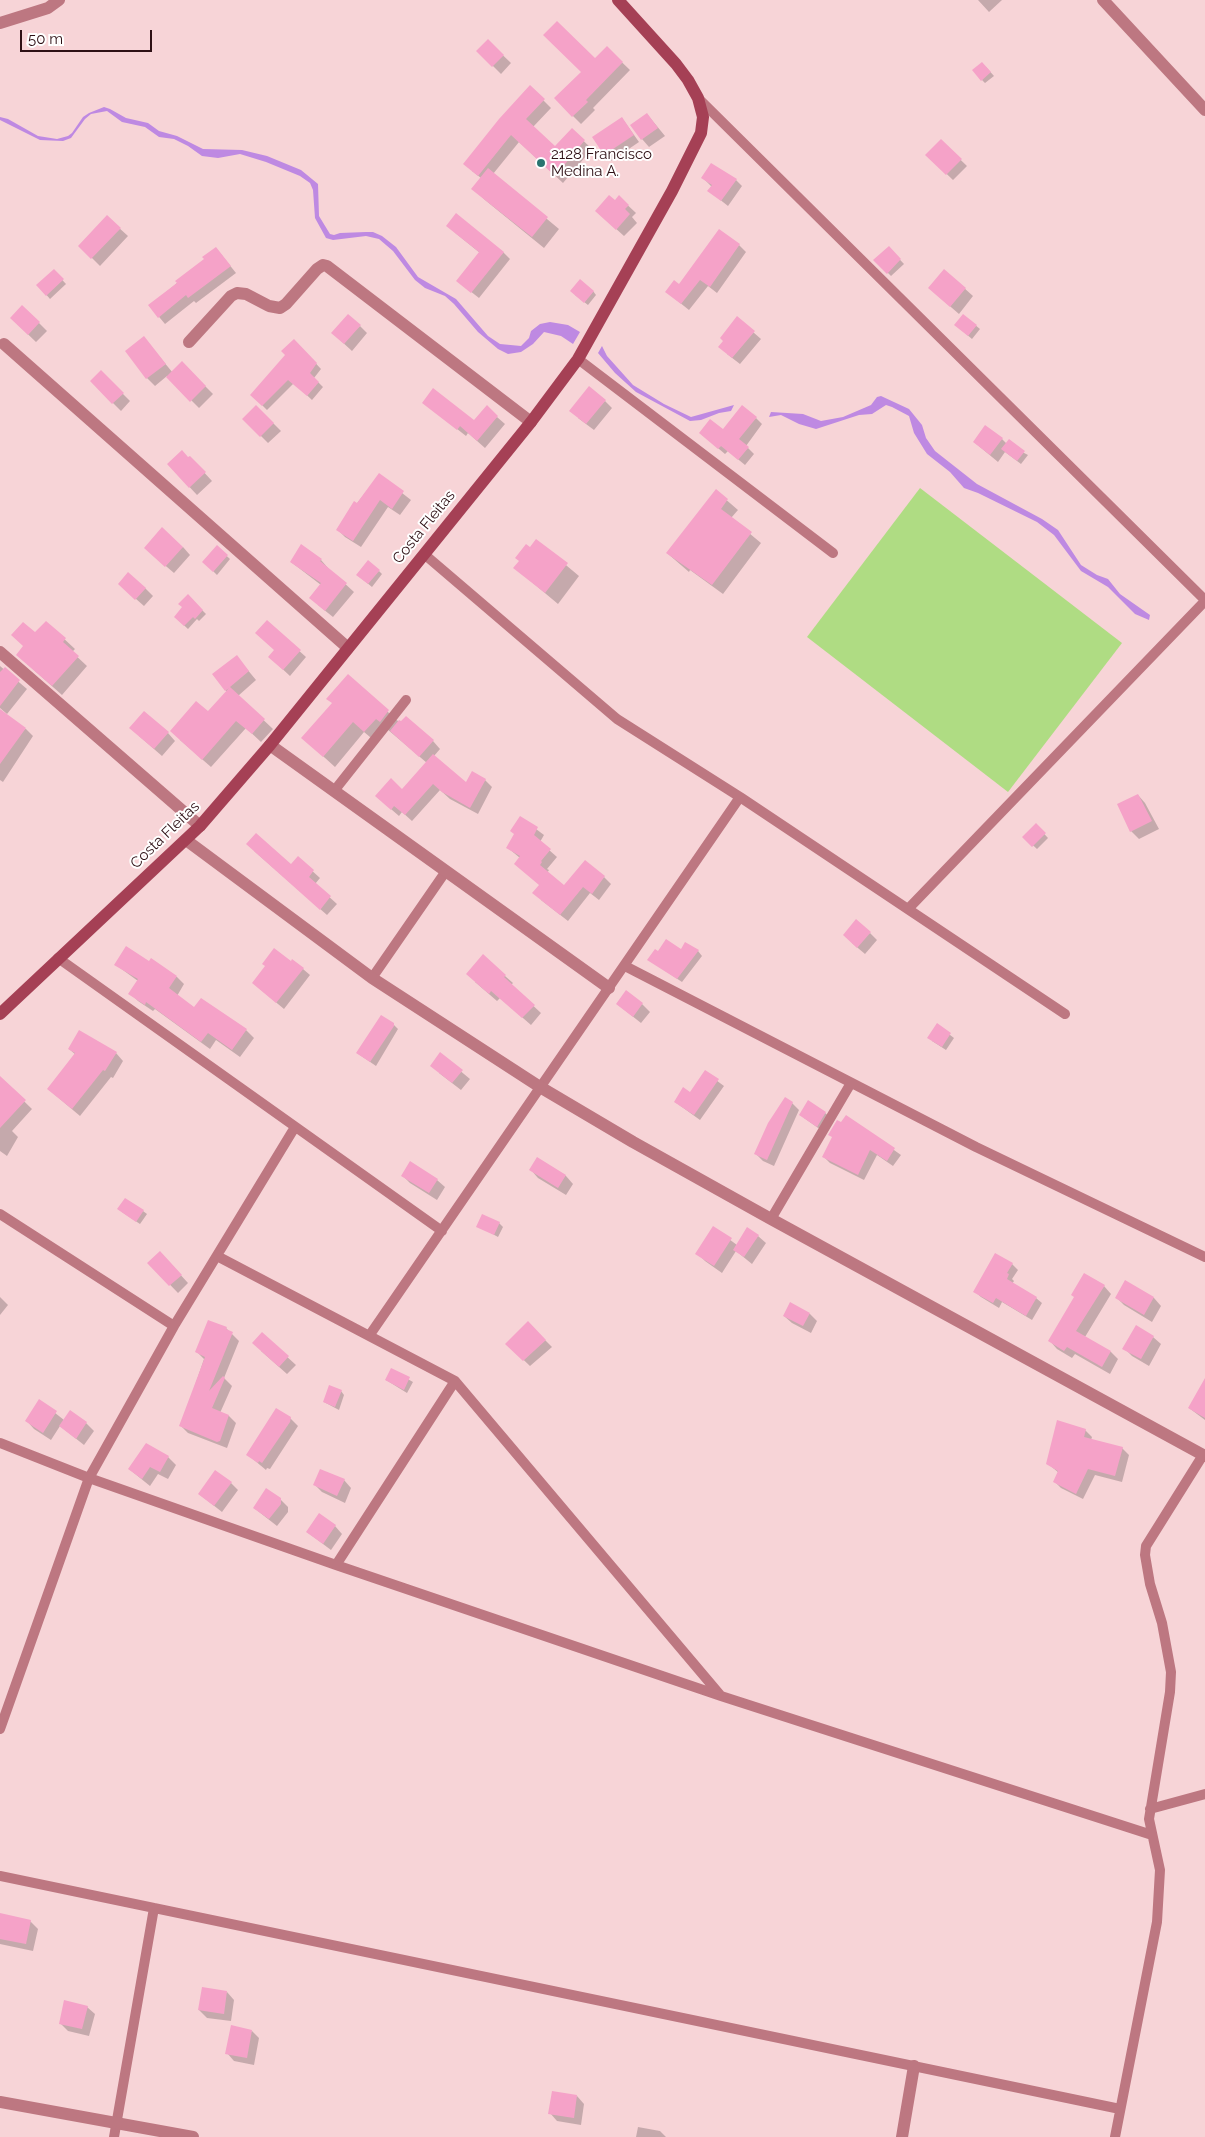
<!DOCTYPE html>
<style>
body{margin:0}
#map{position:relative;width:1205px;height:2137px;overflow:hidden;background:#f7d4d7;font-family:Raleway,sans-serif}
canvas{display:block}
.scale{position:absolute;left:20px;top:30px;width:132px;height:22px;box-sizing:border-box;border:2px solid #2e1015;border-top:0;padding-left:6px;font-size:15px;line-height:18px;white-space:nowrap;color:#2e1015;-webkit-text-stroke:4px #fff;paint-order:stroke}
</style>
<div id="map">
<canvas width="1205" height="2137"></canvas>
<div class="scale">50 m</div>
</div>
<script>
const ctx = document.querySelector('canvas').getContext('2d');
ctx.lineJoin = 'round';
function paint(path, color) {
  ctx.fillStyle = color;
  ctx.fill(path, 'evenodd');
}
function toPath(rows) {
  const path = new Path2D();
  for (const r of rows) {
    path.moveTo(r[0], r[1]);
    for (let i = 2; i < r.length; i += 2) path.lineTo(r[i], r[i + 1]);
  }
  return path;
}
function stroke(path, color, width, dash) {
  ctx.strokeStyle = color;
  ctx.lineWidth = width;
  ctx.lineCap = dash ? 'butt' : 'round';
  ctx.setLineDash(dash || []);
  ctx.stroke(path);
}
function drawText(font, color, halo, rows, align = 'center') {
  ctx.font = font + ' Raleway,sans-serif';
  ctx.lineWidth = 4;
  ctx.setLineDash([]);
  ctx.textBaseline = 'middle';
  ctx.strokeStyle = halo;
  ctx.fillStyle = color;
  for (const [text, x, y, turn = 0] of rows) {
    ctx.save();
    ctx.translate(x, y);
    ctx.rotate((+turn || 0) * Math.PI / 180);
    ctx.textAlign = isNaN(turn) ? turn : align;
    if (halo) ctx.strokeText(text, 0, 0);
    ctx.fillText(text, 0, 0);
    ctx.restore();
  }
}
const green = toPath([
 [920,488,1122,643,1008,792,807,637]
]);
const water = toPath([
 [104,107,110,109,126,118,148,123,159,131,177,136,203,149,242,150,267,156,301,170,318,184,319,216,330,234,334,235,340,233,366,232,373,232,382,236,396,247,418,277,456,299,488,336,500,344,521,346,529,338,531,331,540,324,550,322,568,325,580,332,573,344,561,336,544,332,533,344,521,352,508,354,498,349,478,332,454,304,445,296,425,288,415,280,393,251,379,239,366,236,333,240,326,238,315,218,313,190,310,183,300,176,266,162,240,154,218,158,202,156,188,146,174,139,159,137,145,127,122,122,107,111,91,114,85,119,71,138,63,141,40,140,0,120,0,117,8,119,38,136,57,139,68,136,72,133,83,117,89,113],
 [602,346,607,356,633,385,664,404,691,417,734,405,731,411,719,413,701,420,690,421,636,392,615,373,598,353],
 [881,396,909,409,922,425,926,438,935,451,977,484,1042,519,1058,530,1081,565,1097,575,1108,579,1120,594,1150,615,1149,620,1135,614,1108,587,1081,571,1054,535,1037,522,978,493,964,488,950,472,927,454,914,433,909,416,892,407,886,405,872,414,859,415,816,429,799,424,781,415,769,417,771,412,803,414,821,421,843,417,871,405,877,397]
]);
const shadow = toPath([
 [978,0,1002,0,989,12],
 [488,41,511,63,501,74,478,51],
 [607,48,630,70,593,108,595,110,581,124,555,98],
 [986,67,994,76,985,83,982,80],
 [530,87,551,108,533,127,556,148,572,130,592,149,563,183,519,142,493,174,559,229,544,248,485,200,473,189,481,178,472,171],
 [647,114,665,136,649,147,642,139],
 [622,118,639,142,611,161,594,137],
 [941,141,967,166,953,180,927,155],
 [703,178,736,180,742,186,728,206,709,191,712,187],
 [619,197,636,213,632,217,637,223,624,236,604,218],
 [107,217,128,236,100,266,80,246],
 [454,232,503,252,510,259,479,298,465,287,480,253],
 [739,245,746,252,717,293,708,286,689,310,674,298],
 [216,248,236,273,196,303,194,301,165,324,150,306,205,259],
 [889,248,904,264,891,276,875,260],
 [944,270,973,296,959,314,937,295],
 [54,271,66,284,50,299,38,285],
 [593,291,596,295,588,305,575,295],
 [22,306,47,331,36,342,11,318],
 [963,315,980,329,972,339,959,328],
 [737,318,761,339,740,364,727,354],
 [360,326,367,333,352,351,340,340],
 [144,338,173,373,182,363,213,394,199,408,167,376,155,386,147,378,127,352],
 [294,340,321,369,314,378,323,387,312,400,294,383,267,410,252,395,287,355],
 [101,372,130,401,121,411,91,381],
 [605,401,612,408,594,430,578,418],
 [424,403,474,422,497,417,505,424,485,448,468,433,466,436],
 [256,406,281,431,268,443,244,419],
 [756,418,762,424,746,446,754,454,745,465,728,451,725,454,700,433,723,431],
 [1002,439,1007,444,1028,455,1021,464,1005,452,998,462,974,442],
 [190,457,212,481,197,495,168,464],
 [379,475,411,500,400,515,388,507,361,547,345,537,337,529],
 [716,491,738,510,731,518,761,543,723,594,690,570,689,572,667,553],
 [536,540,579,576,558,604,515,568],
 [183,547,190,555,174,573,153,555],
 [217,547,230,559,217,575,204,562],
 [321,560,328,568,354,592,333,617,318,605,321,585,291,562],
 [379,571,382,574,372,587,361,578],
 [145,588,153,596,144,606,127,591],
 [188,596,206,614,199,621,197,619,188,629,175,617,184,607],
 [46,622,75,649,72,652,87,666,62,695,27,664,35,634],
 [267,622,306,657,290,676,276,663,275,650],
 [237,657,256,680,238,696,273,729,261,742,246,728,211,767,180,740,208,713,227,692,214,675],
 [0,666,27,689,7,714,0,708],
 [348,676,399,722,433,741,440,749,434,756,466,784,485,780,492,787,478,814,450,799,440,790,412,821,402,812,399,816,384,803,402,791,427,763,387,729,376,742,364,732,335,767,314,748,333,704],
 [26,729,33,736,3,782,0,780,0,732],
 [168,733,175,741,162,756,139,736],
 [1138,795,1145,803,1159,829,1139,839,1131,831],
 [520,817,544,835,540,842,557,857,547,869,549,870,547,873,564,886,604,877,611,884,599,900,590,893,568,921,541,900,540,885,520,858,508,848,515,835],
 [1036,825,1048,838,1037,849,1024,837],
 [254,851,291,866,298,858,320,878,315,884,337,904,327,915],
 [870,933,877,940,865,954,852,943],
 [681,951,698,951,702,956,682,982,649,960],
 [291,963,303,969,310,975,284,1009,260,989,267,966],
 [116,965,177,977,184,984,177,996,195,1008,201,999,246,1030,254,1038,240,1057,216,1040,210,1049,155,1009,153,1011,138,1001,130,993,138,981],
 [505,976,513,983,511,985,541,1013,531,1025,500,998,497,1001,475,982],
 [617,1004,642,1004,650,1012,641,1023],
 [393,1024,398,1029,376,1066,357,1053],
 [937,1025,954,1038,946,1050,932,1041],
 [69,1049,116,1053,123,1061,113,1078,111,1077,80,1116,48,1089,76,1055],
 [440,1054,470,1079,461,1090,439,1073],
 [705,1072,724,1086,700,1120,675,1102,690,1093],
 [0,1078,32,1109,12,1131,18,1137,7,1156,0,1151],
 [792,1103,799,1110,774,1166,763,1161,756,1154],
 [825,1113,829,1116,821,1130,804,1118],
 [846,1116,901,1155,893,1166,877,1155,864,1180,830,1163,824,1157],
 [538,1159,566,1176,573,1184,566,1195,538,1178,531,1170],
 [403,1176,437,1180,445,1187,437,1200,410,1183],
 [143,1211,147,1214,140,1224,122,1212],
 [499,1223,503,1227,498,1237,478,1226],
 [714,1228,737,1245,758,1236,766,1243,752,1264,736,1251,722,1273,705,1261,697,1253],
 [167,1260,188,1283,178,1293,149,1263],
 [1012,1264,1018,1270,1012,1279,1014,1281,1012,1284,1036,1298,1042,1303,1032,1320,1002,1302,999,1308,981,1297,975,1292],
 [1125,1282,1154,1298,1161,1306,1152,1322,1124,1305,1116,1297],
 [1104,1286,1111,1294,1085,1337,1111,1352,1118,1359,1110,1374,1075,1354,1072,1358,1057,1349,1050,1341],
 [0,1297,8,1305,0,1315],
 [810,1314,817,1321,811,1333,792,1323,784,1316],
 [528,1323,552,1347,530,1366,507,1344],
 [226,1328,239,1341,224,1378,232,1386,220,1413,229,1416,236,1423,227,1448,188,1433,181,1426,204,1359,197,1352],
 [262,1334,296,1365,287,1374,261,1351],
 [1153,1337,1161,1344,1149,1366,1132,1356,1124,1348],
 [392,1370,413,1382,407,1393,386,1380],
 [1205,1381,1205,1420,1189,1408],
 [341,1391,344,1395,339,1410,324,1402],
 [40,1401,64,1420,70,1412,86,1423,94,1431,84,1445,60,1426,51,1440,34,1429,27,1421],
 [290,1418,298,1426,270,1469,267,1468,266,1470,248,1455],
 [1085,1430,1092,1437,1091,1440,1122,1448,1129,1455,1122,1482,1095,1475,1083,1499,1061,1488,1055,1482,1059,1473,1047,1463],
 [168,1457,176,1465,168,1479,158,1474,150,1486,129,1469],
 [344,1480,351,1488,345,1503,322,1492,315,1485],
 [231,1483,238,1490,222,1512,199,1494],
 [280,1499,288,1507,288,1512,277,1526,254,1508],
 [335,1526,342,1534,331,1550,307,1532],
 [0,1915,30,1921,38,1929,33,1951,0,1944],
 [227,1992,234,2000,231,2021,207,2018,199,2010],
 [87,2007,95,2014,89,2036,68,2031,60,2023],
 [252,2031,259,2038,254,2065,234,2061,227,2053],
 [577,2096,584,2104,581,2125,557,2121,550,2113],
 [638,2127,660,2131,666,2137,636,2137]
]);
const building = toPath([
 [557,21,595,58,607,46,623,62,586,100,588,102,572,117,554,98,581,72,543,35],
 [488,39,504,55,492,67,476,51],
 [982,62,991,72,981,81,972,70],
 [530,85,545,99,526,119,555,146,572,128,585,140,555,176,511,135,478,176,463,164,499,119],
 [647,113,658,128,641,140,630,125],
 [622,117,634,135,604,155,592,137],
 [941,139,962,159,946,175,925,155],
 [711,163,737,179,721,201,707,191,712,185,701,178],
 [488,168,548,217,532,237,471,189],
 [609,195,615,200,619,195,629,205,625,209,630,214,616,230,595,211],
 [456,213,504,252,471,293,456,281,479,252,446,226],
 [107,215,121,228,91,259,78,246],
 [719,229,740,244,710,287,700,280,681,304,665,292,674,280,679,284],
 [889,246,901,259,887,274,873,260],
 [216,247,231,266,188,298,186,295,158,318,148,305,177,283,175,281,204,259,202,257],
 [54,269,64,279,46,296,36,285],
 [944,269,966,288,950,307,928,288],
 [580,279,594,291,584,303,570,291],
 [22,305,40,322,28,335,10,318],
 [348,314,361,325,344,344,331,333],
 [963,314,977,325,968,336,954,325],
 [737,316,755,331,732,358,718,347,723,341,720,338],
 [144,336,166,364,146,379,125,351],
 [294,339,317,363,310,373,319,382,307,396,288,380,262,406,250,395,285,355,281,351],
 [182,361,206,386,190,402,166,377],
 [101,370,124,393,112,404,90,381],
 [589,386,606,400,586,424,569,411],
 [433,388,474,420,487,405,498,416,477,441,460,426,457,430,422,403],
 [256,405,274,423,260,437,242,419],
 [742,405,757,417,739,439,749,447,738,460,721,446,718,449,699,433,710,419,723,429],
 [985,425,1003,438,990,455,973,442],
 [1009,439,1025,451,1017,461,1001,449],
 [182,450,188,457,190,456,206,472,189,488,167,464],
 [379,473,404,491,392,509,380,500,353,541,336,530,354,501,357,503],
 [716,489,728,499,721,509,752,532,712,585,666,553],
 [162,527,183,547,165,567,144,548],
 [536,539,568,563,545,593,513,568,519,561,515,558,526,544,530,547],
 [301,544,322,559,320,561,347,583,325,611,309,598,321,583,290,562],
 [217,545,228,555,213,572,202,562],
 [368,560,380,570,368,584,356,575],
 [128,572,146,588,135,600,118,584],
 [188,594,203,610,195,619,193,617,184,626,174,617,182,607,178,604],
 [267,620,301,650,283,670,268,657,274,650,255,633],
 [46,621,66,638,63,642,79,656,52,686,16,655,23,646,11,635,23,622,35,632],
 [237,655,249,671,230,687,265,719,252,734,236,721,202,760,170,731,196,701,208,711,229,688,225,691,212,674],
 [5,667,20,680,0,706,0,672],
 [348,674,389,710,380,722,376,719,364,732,353,722,323,757,301,738,332,703,326,699],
 [0,709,26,728,0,764],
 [144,711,169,732,154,749,129,728],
 [406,716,434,740,419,757,390,731,399,720,401,721],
 [433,754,466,782,472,771,486,779,470,808,442,792,433,784,405,815,394,806,391,810,375,796,391,778,402,789],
 [1138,794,1152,821,1130,832,1117,804],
 [520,816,538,827,534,835,551,849,541,861,542,862,540,865,564,885,585,860,605,876,592,894,583,887,560,915,532,893,539,885,514,864,520,856,506,848,514,834,510,831],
 [1036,823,1046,833,1032,847,1022,837],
 [256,833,291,864,298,856,314,870,309,877,331,896,320,910,246,844],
 [856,919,871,932,857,948,843,935],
 [666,939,681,949,685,942,699,950,677,979,647,960,655,949,658,951],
 [126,946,149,961,151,958,177,976,169,988,194,1007,201,998,247,1029,232,1050,208,1033,201,1042,146,1002,145,1005,128,994,138,979,114,965],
 [274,948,291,961,292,959,304,968,276,1003,252,983,265,966,262,964],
 [483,954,506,975,504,977,535,1005,522,1018,491,991,489,994,466,974],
 [626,990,643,1003,633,1017,616,1004],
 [381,1015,394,1023,394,1026,370,1062,356,1053],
 [937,1023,951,1033,942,1047,927,1038],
 [79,1030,117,1052,105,1071,103,1070,72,1109,47,1089,75,1053,68,1049],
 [440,1052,463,1070,452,1083,430,1066],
 [705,1070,719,1079,694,1115,674,1102,683,1087,690,1092],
 [0,1076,26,1100,0,1128],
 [785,1097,793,1102,767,1160,754,1154,768,1123],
 [808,1100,826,1112,817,1127,799,1115],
 [846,1115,895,1148,887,1161,870,1150,858,1175,822,1157,832,1137,828,1135,837,1120,841,1122],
 [537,1157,566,1175,558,1188,529,1170],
 [410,1161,438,1179,429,1193,401,1176],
 [125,1198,144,1210,136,1222,117,1209],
 [482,1214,500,1222,494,1235,476,1227],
 [713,1226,732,1238,714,1266,695,1254],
 [747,1227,759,1235,744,1257,733,1250],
 [160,1251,182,1275,169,1286,147,1263],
 [995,1253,1013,1263,1007,1273,1009,1274,1007,1279,1037,1297,1026,1316,996,1298,993,1303,973,1292],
 [1084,1273,1105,1285,1076,1331,1111,1351,1102,1367,1067,1347,1064,1351,1048,1341,1074,1297,1071,1295],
 [1125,1280,1154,1297,1144,1315,1115,1298],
 [790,1302,810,1313,803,1326,783,1316],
 [208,1320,227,1327,226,1329,233,1332,209,1391,223,1376,225,1378,212,1408,229,1415,220,1441,217,1442,179,1426,205,1357,195,1352],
 [528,1321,546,1340,523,1361,505,1344],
 [1136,1325,1154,1336,1141,1359,1122,1349],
 [262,1332,289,1356,279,1367,252,1343],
 [391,1368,410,1377,404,1390,385,1380],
 [1205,1378,1205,1418,1188,1408],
 [329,1385,342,1390,335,1407,323,1402],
 [39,1399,57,1411,43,1433,25,1421],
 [276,1408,291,1417,290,1422,262,1463,259,1461,258,1463,246,1455],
 [70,1410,87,1422,76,1439,59,1426],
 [1057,1420,1086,1429,1084,1437,1123,1447,1115,1476,1088,1469,1076,1494,1053,1482,1058,1471,1046,1464],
 [146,1443,169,1456,160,1472,150,1467,142,1479,128,1469],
 [320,1469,345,1479,337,1496,313,1485],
 [215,1470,232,1482,214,1506,198,1494],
 [266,1488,281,1498,281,1504,269,1519,253,1508],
 [319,1513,336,1525,323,1544,306,1532],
 [0,1913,31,1920,26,1944,0,1939],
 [202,1987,227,1991,224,2014,198,2010],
 [64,2000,88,2006,82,2029,59,2024],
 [231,2025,252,2030,247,2058,225,2054],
 [552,2091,577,2095,574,2118,548,2114]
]);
const lane = toPath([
 [698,98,1205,600],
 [578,359,833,553],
 [424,554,617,719,740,797,1065,1014],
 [334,791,406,700],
 [908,909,1205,601],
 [58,958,442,1231],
 [625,966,976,1147,1205,1257],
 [372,978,446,871],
 [0,1214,174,1326],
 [771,1219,851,1083],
 [217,1256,455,1381,721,1696],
 [369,1336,740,797],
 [0,1443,89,1478,336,1565,721,1696,1152,1835],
 [336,1565,455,1381],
 [0,1729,89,1478,174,1326,295,1127],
 [1150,1809,1205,1794],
 [0,1876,1120,2109],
 [114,2137,154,1908],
 [1115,2137,1157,1922,1160,1870,1149,1819,1170,1692,1171,1672,1162,1623,1150,1584,1145,1555,1146,1546,1203,1455]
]);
const street = toPath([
 [1103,0,1205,110],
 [0,23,48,8,59,0],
 [189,342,231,296,237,293,246,294,269,306,280,308,286,304,317,269,323,265,327,266,531,422],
 [4,344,348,648],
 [0,652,200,826],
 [270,745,609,988],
 [186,840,372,978,540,1087,633,1142,771,1219,1205,1456],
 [0,2102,193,2137],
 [902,2137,914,2066]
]);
const secondary = toPath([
 [0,1014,200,826,270,745,531,422,578,359,672,191,701,133,703,117,698,98,688,80,676,64,618,0]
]);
const markers = [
 [541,163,5,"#2a7470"]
];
const poiNames = [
 ["2128 Francisco",551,154],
 ["Medina A.",551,171]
];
const streetNames = [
 ["Costa Fleitas",424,527,-51],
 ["Costa Fleitas",165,835,-44]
];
paint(green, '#afdc83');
paint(water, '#be89e2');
paint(shadow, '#0003');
paint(building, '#f5a2c8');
stroke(lane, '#bd7781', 10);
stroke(street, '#bd7781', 12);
stroke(secondary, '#a54055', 12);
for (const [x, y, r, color] of markers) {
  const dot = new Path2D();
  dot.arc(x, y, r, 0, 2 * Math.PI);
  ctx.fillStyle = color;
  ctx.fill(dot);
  stroke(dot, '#fff', 2);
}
drawText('15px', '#2e1015', '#fff', poiNames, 'left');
drawText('15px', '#2e1015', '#fff', streetNames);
</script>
